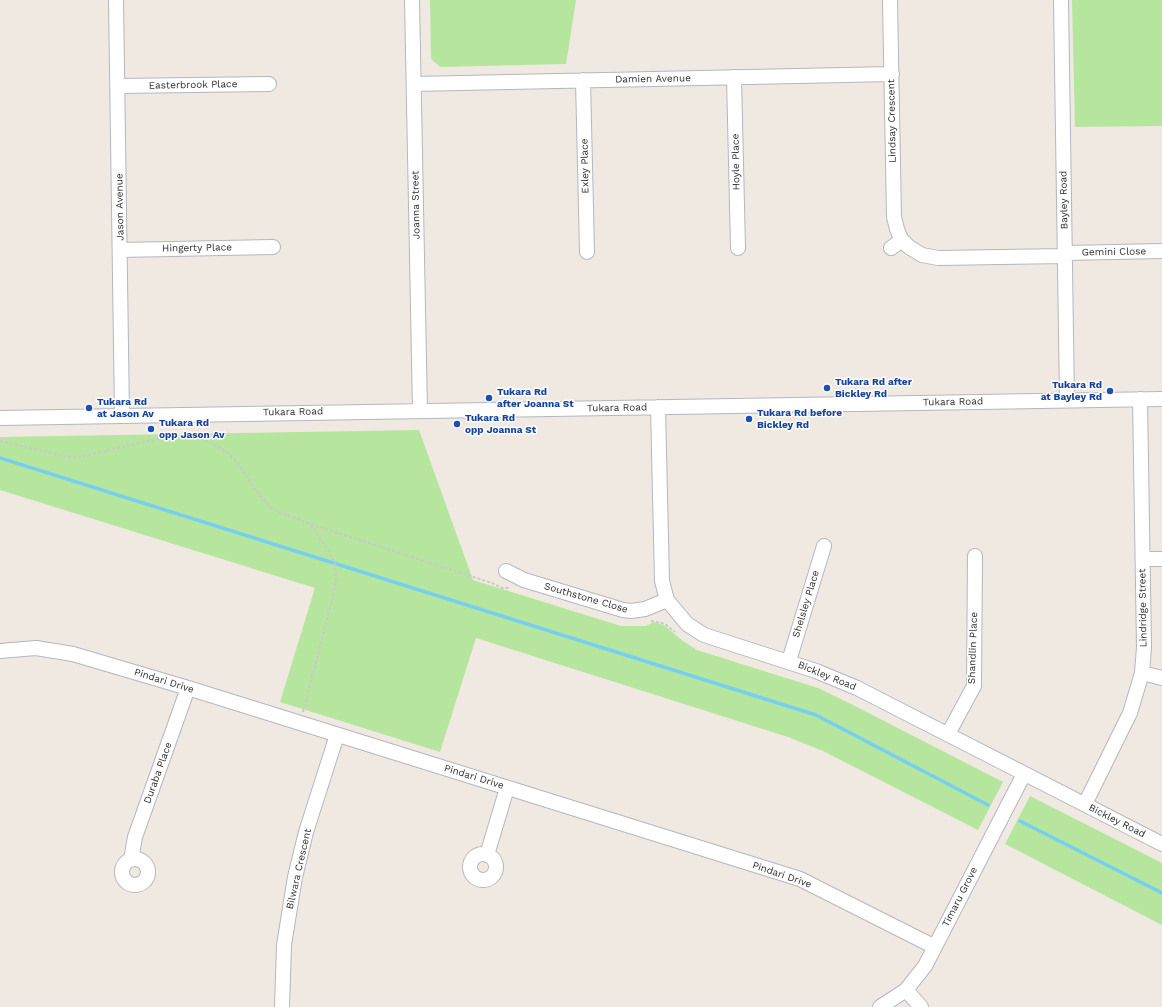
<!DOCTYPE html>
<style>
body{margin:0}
canvas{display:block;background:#efe9e1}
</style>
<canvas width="1162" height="1007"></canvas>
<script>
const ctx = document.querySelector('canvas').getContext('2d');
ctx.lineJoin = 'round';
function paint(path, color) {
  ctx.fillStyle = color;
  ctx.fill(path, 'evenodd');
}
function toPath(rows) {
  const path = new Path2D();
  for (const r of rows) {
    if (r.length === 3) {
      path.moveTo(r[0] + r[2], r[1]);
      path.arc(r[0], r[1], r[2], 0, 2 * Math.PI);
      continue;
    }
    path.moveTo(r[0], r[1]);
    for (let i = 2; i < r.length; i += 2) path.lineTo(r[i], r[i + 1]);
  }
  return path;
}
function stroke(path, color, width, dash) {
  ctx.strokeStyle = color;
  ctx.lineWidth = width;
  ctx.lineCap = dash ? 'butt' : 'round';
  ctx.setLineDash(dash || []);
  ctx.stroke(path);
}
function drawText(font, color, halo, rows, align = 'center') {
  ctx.font = font + ' "Work Sans",sans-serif';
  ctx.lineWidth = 3;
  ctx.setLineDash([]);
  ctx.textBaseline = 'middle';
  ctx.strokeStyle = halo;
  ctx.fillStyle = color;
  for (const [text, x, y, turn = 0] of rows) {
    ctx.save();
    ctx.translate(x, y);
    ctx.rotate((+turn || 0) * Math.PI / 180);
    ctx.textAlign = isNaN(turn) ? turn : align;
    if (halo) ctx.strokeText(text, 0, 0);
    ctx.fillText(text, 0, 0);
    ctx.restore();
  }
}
const green = toPath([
 [430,0,576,0,566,64,440,67,431,59],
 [1072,0,1162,0,1162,126,1075,127],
 [419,430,473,580,621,626,646,626,654,622,665,626,683,641,697,650,818,688,849,703,1003,782,978,830,823,751,788,737,476,638,440,752,280,702,315,588,0,490,0,437],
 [1030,796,1162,863,1162,925,1005,844]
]);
const stream = toPath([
 [0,458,816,715,988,805],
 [1020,821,1162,893]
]);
const path = toPath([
 [0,441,69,457,79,457,166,437,190,435,201,437,228,453,238,464,258,493,272,509,310,524,492,583,502,588,509,588],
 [651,621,665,624,675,632],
 [303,712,334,592,336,577,334,562,329,552,311,525]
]);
const minor = toPath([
 [116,0,122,415],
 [412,0,420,411],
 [890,0,894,217,897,229,901,239,909,247,922,255,938,258,1065,256],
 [1061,0,1067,400],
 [734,77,738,248],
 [583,80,587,252],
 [414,84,892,74],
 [118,86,269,84],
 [891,248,902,240],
 [120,250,273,247],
 [1065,253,1162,251],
 [658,407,662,581,667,600,687,624,704,635,816,671,857,688,1162,844],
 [0,418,1162,399],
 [1143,559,1162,559],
 [506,571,524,580,623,610,631,611,645,609,667,600],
 [0,651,36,648,73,654,188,688,800,879,935,947],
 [789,661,824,546],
 [1142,673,1162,678],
 [948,734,974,686,975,556],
 [1085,804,1130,713,1142,673,1144,647,1140,399],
 [483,867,13],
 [487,855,507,788],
 [135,872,13],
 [131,860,135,837,188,688],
 [906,990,921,1007],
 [282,1007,284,945,295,877,306,832,337,735],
 [880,1007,906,990,925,966,1024,774]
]);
const markers = [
 [827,388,4,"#1a4fb4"],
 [1110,391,4,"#1a4fb4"],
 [489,398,4,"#1a4fb4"],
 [89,408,4,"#1a4fb4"],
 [749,419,4,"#1a4fb4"],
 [457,424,4,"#1a4fb4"],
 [151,429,4,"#1a4fb4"]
];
const streetNames = [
 ["Damien Avenue",653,79,-1],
 ["Easterbrook Place",193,85,-1],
 ["Lindsay Crescent",892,121,-91],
 ["Hoyle Place",736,162,-91],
 ["Exley Place",585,166,-91],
 ["Bayley Road",1064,200,-91],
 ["Joanna Street",416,205,-91],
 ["Jason Avenue",120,207,-91],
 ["Hingerty Place",197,248,-1],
 ["Gemini Close",1114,252,-1],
 ["Tukara Road",953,402,-1],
 ["Tukara Road",617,408,-1],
 ["Tukara Road",293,412,-1],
 ["Southstone Close",586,598,16],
 ["Shelsley Place",806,604,-73],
 ["Lindridge Street",1143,608,-91],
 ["Shandlin Place",973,648,-88],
 ["Bickley Road",827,676,22],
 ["Pindari Drive",164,681,17],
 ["Duraba Place",158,773,-70],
 ["Pindari Drive",474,777,17],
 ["Bickley Road",1117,821,27],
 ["Bilwara Crescent",299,869,-77],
 ["Pindari Drive",782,875,19],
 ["Timaru Grove",960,897,-63]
];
const transitNames = [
 ["Tukara Rd after",835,382],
 ["Bickley Rd",835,394],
 ["Tukara Rd",1102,385,"right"],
 ["at Bayley Rd",1102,397,"right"],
 ["Tukara Rd",497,392],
 ["after Joanna St",497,404],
 ["Tukara Rd",97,402],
 ["at Jason Av",97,414],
 ["Tukara Rd before",757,413],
 ["Bickley Rd",757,425],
 ["Tukara Rd",465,418],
 ["opp Joanna St",465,430],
 ["Tukara Rd",159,423],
 ["opp Jason Av",159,435]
];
paint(green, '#b6e59e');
stroke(stream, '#75cff0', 3.5);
stroke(minor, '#b4b7c1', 16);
stroke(path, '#c9c9c9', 2, [3, 2]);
stroke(minor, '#fff', 14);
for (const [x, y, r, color] of markers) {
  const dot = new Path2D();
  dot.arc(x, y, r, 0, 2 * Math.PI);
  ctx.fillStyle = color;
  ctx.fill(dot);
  stroke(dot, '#fff', 1.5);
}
drawText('10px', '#2e2e2e', '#fff', streetNames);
drawText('bold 10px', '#164399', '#fff', transitNames, 'left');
</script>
